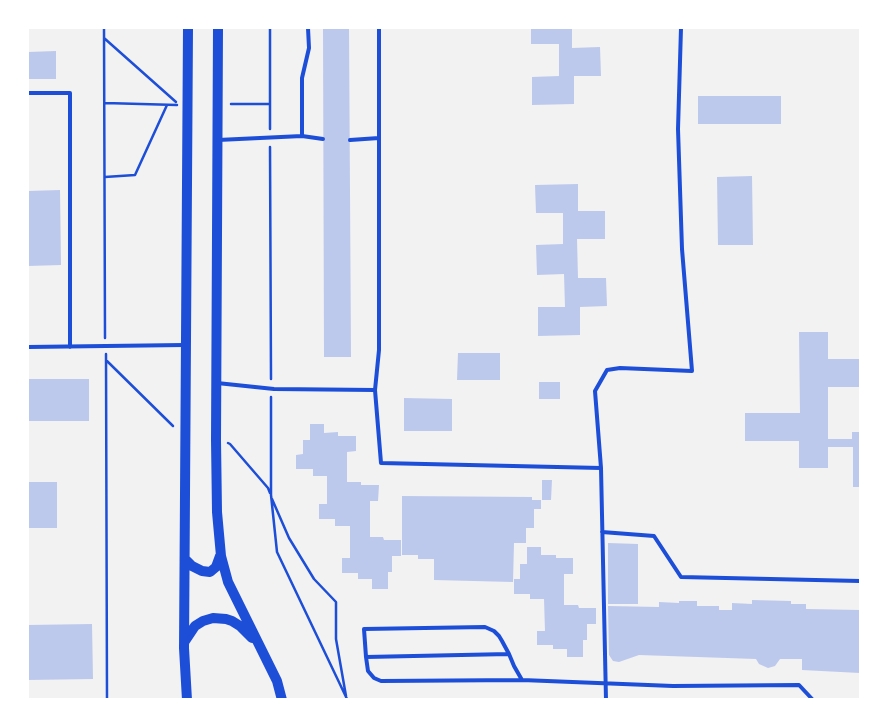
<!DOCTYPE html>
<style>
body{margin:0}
#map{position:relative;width:888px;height:727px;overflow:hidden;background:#f2f2f2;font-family:"PT Sans",sans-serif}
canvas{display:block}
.frame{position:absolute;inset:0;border:29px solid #fff;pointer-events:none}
</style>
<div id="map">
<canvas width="888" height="727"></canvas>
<div class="frame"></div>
</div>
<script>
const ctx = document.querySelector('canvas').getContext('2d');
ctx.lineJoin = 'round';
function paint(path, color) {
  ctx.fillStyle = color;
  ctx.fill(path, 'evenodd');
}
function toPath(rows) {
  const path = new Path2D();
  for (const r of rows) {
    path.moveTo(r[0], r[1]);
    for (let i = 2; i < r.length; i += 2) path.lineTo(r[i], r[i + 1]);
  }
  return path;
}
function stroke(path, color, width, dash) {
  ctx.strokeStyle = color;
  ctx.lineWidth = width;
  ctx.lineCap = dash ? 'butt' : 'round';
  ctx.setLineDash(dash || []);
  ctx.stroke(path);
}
const building = toPath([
 [323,28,349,28,351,357,324,357],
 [531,28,572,28,572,48,600,47,601,76,574,76,574,104,532,105,532,77,559,76,559,44,531,44],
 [56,51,56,79,28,79,28,52],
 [698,96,781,96,781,124,698,124],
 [752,176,753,245,718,245,717,177],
 [578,184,578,211,605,211,605,239,577,239,578,278,606,278,607,306,580,307,580,335,538,336,538,307,565,307,564,274,537,275,536,245,563,244,563,213,536,213,535,185],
 [60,190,61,265,28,266,28,191],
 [799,332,828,332,828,359,860,359,860,387,828,387,828,439,852,439,852,432,860,432,860,487,853,487,853,447,828,447,828,468,799,468,799,441,745,441,745,413,800,413],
 [458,353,500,353,500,380,457,380],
 [28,379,89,379,89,421,28,421],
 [539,382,560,382,560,399,539,399],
 [404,398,452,399,452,431,404,431],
 [310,424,324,424,324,433,338,432,338,436,356,436,356,451,347,452,347,482,361,482,361,485,379,485,378,501,370,501,370,537,383,537,384,540,401,540,401,556,392,556,392,572,388,572,388,589,372,589,372,579,358,579,358,573,342,573,342,558,350,558,350,526,335,526,335,519,319,519,319,504,327,504,327,476,313,476,313,469,296,469,296,455,303,454,303,440,310,440],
 [542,480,552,480,551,500,542,500],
 [28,482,57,482,57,528,28,528],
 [402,496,532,497,532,500,541,500,541,509,534,509,534,528,526,528,526,543,514,543,513,582,434,580,434,559,418,559,418,555,402,555],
 [608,543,638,544,638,604,608,604],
 [527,547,541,547,541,555,556,555,556,558,573,558,573,574,564,574,564,605,578,605,579,608,596,608,596,624,587,624,587,640,583,640,583,657,567,657,567,649,553,649,553,645,537,645,537,631,545,631,544,599,530,599,530,594,514,594,514,579,520,579,520,564,527,564],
 [752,600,791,601,791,604,806,604,806,609,860,610,860,673,802,670,802,659,780,659,775,666,768,668,759,664,756,659,639,655,619,662,613,661,609,655,608,606,659,607,659,602,679,603,679,601,697,601,697,606,719,606,719,610,732,610,732,603,752,604],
 [92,624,93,679,28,680,28,625]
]);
const path = toPath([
 [104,28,105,338],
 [270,28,270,129],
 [104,38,176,102],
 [105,103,177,105],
 [231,104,270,104],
 [270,147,271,379],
 [105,177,135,175,167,105],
 [106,354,107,700],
 [107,361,173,426],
 [271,397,271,495,277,552,347,699],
 [228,443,230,444,268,488,270,493],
 [272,499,289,538,314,579,336,602,336,639,346,696]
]);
const service = toPath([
 [28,93,70,93,70,347],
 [302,136,302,78,309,48,308,28],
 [218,140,302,136,323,139],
 [350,140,379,138],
 [28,347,184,345],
 [217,383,274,389,375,390,381,463,601,468,606,700],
 [375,390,379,350,379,28],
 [601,468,595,391,607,370,620,368,692,371,682,249,678,129,681,28],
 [602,532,654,536,681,577,860,581],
 [366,657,368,671,374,678,381,681,522,680,514,666,509,654,502,641,499,636,494,631,485,627,364,629,366,657,509,654],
 [522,680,673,686,799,685,813,700]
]);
const secondary = toPath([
 [218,28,216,440,217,512,221,556,228,582,277,681,282,700],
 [185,559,192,566,202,571,210,572,216,567,220,556],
 [185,641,195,626,203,621,213,618,226,619,232,621,240,626,252,638],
 [187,700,184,648,188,28]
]);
paint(building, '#bdc9ec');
stroke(path, '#1d4ed8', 2.5);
stroke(service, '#1d4ed8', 4);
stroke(secondary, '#1d4ed8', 10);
</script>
